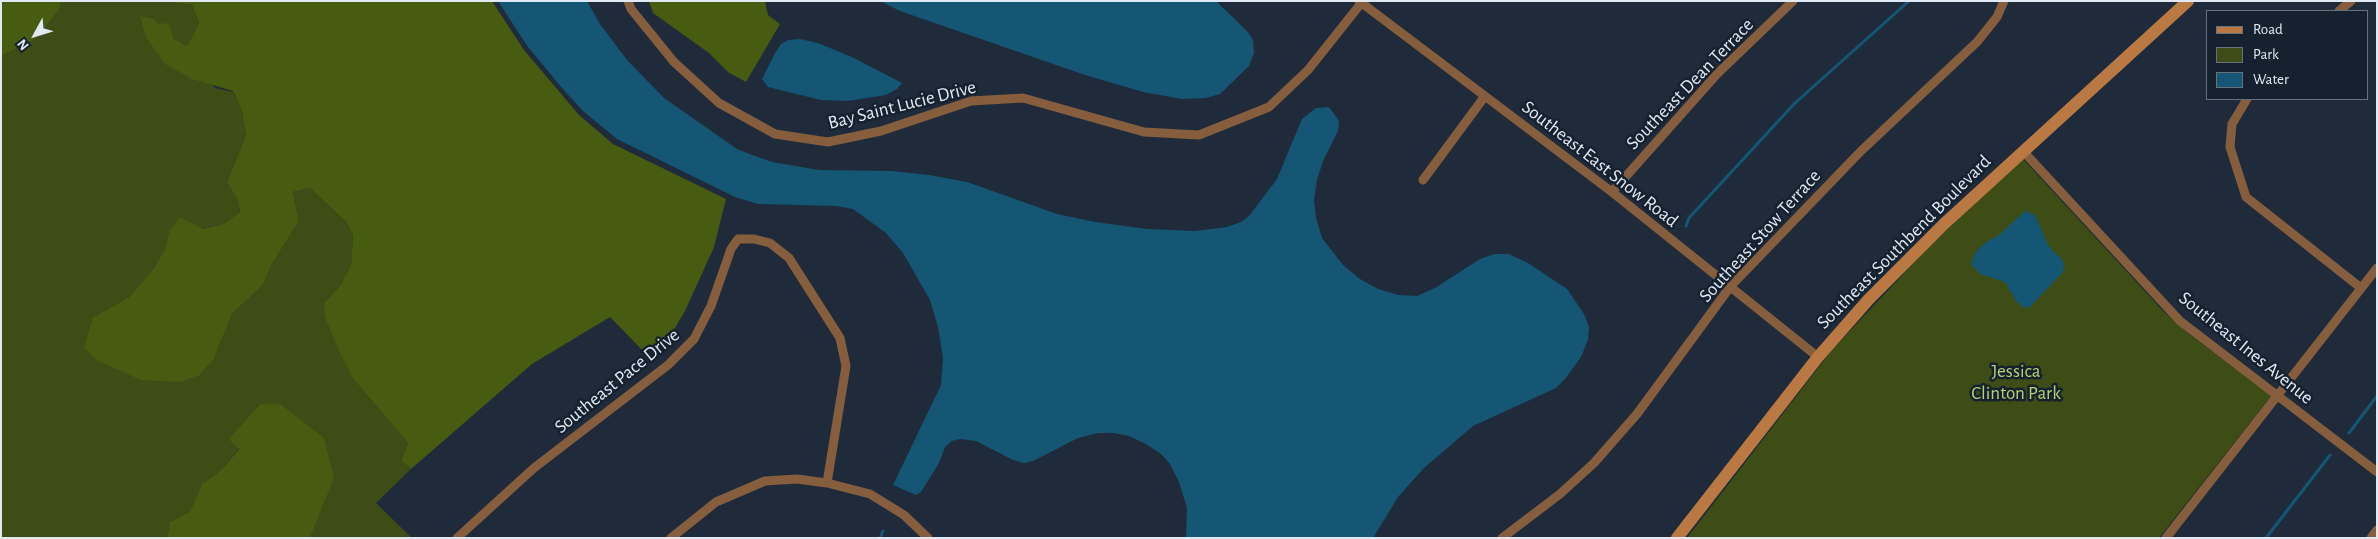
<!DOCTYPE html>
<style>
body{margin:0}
#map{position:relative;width:2378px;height:539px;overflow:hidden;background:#1f2b3a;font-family:"Alegreya Sans",sans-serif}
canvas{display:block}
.frame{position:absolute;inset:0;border:2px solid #e1e9f4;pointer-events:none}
.legend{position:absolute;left:2206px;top:10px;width:162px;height:90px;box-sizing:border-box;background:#162130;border:1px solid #67717e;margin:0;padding:6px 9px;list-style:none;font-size:15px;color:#e1e9f4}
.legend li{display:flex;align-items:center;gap:10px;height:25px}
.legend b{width:25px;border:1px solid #67717e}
.north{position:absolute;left:10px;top:10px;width:50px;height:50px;-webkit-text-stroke:4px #162130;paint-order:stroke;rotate:231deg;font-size:14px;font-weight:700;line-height:20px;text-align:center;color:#e1e9f4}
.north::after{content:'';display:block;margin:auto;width:18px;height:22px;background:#e1e9f4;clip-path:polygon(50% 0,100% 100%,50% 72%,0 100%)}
</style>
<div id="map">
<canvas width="2378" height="539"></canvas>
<div class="frame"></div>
<ul class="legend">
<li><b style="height:6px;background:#ba7942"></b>Road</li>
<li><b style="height:14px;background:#3d4d15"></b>Park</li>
<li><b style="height:14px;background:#145673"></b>Water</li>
</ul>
<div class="north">N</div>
</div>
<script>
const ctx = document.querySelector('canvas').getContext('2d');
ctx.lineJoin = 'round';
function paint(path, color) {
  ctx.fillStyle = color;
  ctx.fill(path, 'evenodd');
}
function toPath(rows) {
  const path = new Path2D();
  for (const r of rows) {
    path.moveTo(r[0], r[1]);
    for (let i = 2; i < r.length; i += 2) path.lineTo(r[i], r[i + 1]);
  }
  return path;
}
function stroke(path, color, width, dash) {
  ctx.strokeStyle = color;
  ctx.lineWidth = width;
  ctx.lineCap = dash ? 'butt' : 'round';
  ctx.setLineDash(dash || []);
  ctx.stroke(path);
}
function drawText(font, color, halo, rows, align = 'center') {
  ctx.font = font + ' "Alegreya Sans",sans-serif';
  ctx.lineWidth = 5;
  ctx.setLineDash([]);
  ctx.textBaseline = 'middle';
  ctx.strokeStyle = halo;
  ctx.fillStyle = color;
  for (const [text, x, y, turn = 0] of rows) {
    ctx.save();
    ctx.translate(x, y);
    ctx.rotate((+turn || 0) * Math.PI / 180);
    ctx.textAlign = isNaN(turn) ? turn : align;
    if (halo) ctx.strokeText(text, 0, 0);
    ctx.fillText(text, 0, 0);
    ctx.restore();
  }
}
const green = toPath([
 [62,1,160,1,192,5,199,23,187,46,173,38,159,24,215,88,233,92,242,112,246,135,227,182,238,201,240,212,223,224,202,229,169,231,165,249,154,268,129,297,93,317,200,375,214,359,232,314,263,285,271,266,299,221,293,192,310,188,346,222,353,235,351,265,339,287,324,303,354,380,408,443,401,461,411,469,376,503,412,538,310,538,334,477,260,404,230,439,239,448,221,470,202,484,190,511,170,522,167,538,1,538,1,56,36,39,59,10],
 [2022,158,2164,312,2189,334,2271,396,2159,538,1687,538,1832,350,1925,251]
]);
const forest = toPath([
 [1,1,62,1,59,10,36,39,1,56],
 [160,1,492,1,524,50,579,115,613,144,726,199,714,247,685,311,675,328,645,353,610,317,532,364,411,469,401,461,408,443,354,380,338,349,325,317,324,303,339,287,351,265,353,235,346,222,310,188,293,192,299,221,271,266,263,285,232,314,214,359,200,375,180,382,141,380,96,360,84,347,93,317,129,297,154,268,165,249,169,231,180,217,203,229,223,224,240,212,238,201,227,182,246,135,242,112,233,91,192,79,165,64,146,37,140,16,153,19,159,24,169,23,173,38,187,46,199,23,192,5],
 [649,1,765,1,768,15,780,24,746,82,728,72,709,53,653,13],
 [260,404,280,404,324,438,334,478,310,538,167,538,170,522,190,511,202,484,221,470,239,449,229,439]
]);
const water = toPath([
 [498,1,587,1,600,24,627,60,664,98,737,149,755,156,772,162,819,170,892,171,929,175,967,182,1057,214,1095,222,1147,229,1194,231,1227,227,1241,222,1249,216,1277,179,1302,119,1316,108,1329,107,1339,121,1338,131,1323,161,1317,180,1314,200,1316,218,1322,238,1343,265,1360,279,1378,289,1398,295,1417,296,1435,288,1480,259,1494,254,1509,254,1528,263,1567,289,1584,314,1589,327,1588,340,1581,357,1565,379,1556,388,1473,426,1424,468,1398,497,1373,538,1186,538,1187,508,1179,482,1170,464,1161,454,1146,444,1129,436,1113,433,1098,433,1078,438,1033,461,1024,463,1013,460,976,441,960,439,952,441,945,447,939,463,921,492,916,495,893,485,941,385,943,358,938,327,930,300,903,253,886,233,853,209,837,206,758,204,735,197,617,139,583,111,562,88,528,47],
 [880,1,1216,1,1247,31,1253,40,1254,53,1249,66,1220,94,1206,98,1182,99,1143,92,1085,75,900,11],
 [800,39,818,43,854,58,902,83,897,89,886,95,848,101,821,100,768,87,762,79,775,53,781,44,788,40],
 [2025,211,2035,215,2048,245,2064,262,2063,272,2029,308,2023,307,2016,301,2005,282,1980,274,1971,264,1975,253,1986,242,1999,235]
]);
const stream = toPath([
 [1686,226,1689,218,1794,104,1909,1],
 [2349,433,2377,396],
 [880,538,883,531],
 [2266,538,2330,455]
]);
const street = toPath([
 [628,1,631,9,674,62,719,103,775,134,828,142,881,131,971,101,1023,98,1144,132,1199,135,1269,107,1308,70,1363,1],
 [1359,1,1612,192,1818,357],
 [2339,11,2351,1],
 [2247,99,2232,124,2230,147,2246,197,2361,288],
 [2023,151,2180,321,2377,472],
 [1423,180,1485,96],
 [1612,192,1717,74,1793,1],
 [457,538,534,468,668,365,694,339,711,306,731,249,738,239,754,239,770,243,789,258,840,338,846,366,827,483],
 [671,538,716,502,765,481,797,479,827,483,870,494,904,515,928,538],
 [1502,538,1560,494,1594,463,1637,414,1730,287,1861,151,1977,42,1997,17,2004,1],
 [2166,538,2377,268],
 [2371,538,2377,530]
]);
const secondary = toPath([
 [1677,538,1818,357,1869,299,1944,224,2188,1]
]);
const streetNames = [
 ["Southeast Dean Terrace",1690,84,-46],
 ["Bay Saint Lucie Drive",902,105,-14],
 ["Southeast East Snow Road",1600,164,38],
 ["Southeast Stow Terrace",1760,236,-48],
 ["Southeast Southbend Boulevard",1904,242,-45],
 ["Southeast Ines Avenue",2246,348,39],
 ["Southeast Pace Drive",617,381,-39]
];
const parkNames = [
 ["Jessica",2016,371],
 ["Clinton Park",2016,393]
];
paint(green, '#3d4d15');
paint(forest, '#475b11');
paint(water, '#145673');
stroke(stream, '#145673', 3);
stroke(street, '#865e3d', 9);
stroke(secondary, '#ba7942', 12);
drawText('19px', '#e1e9f4', '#162130', streetNames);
drawText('19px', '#b3d271', '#162130', parkNames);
</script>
